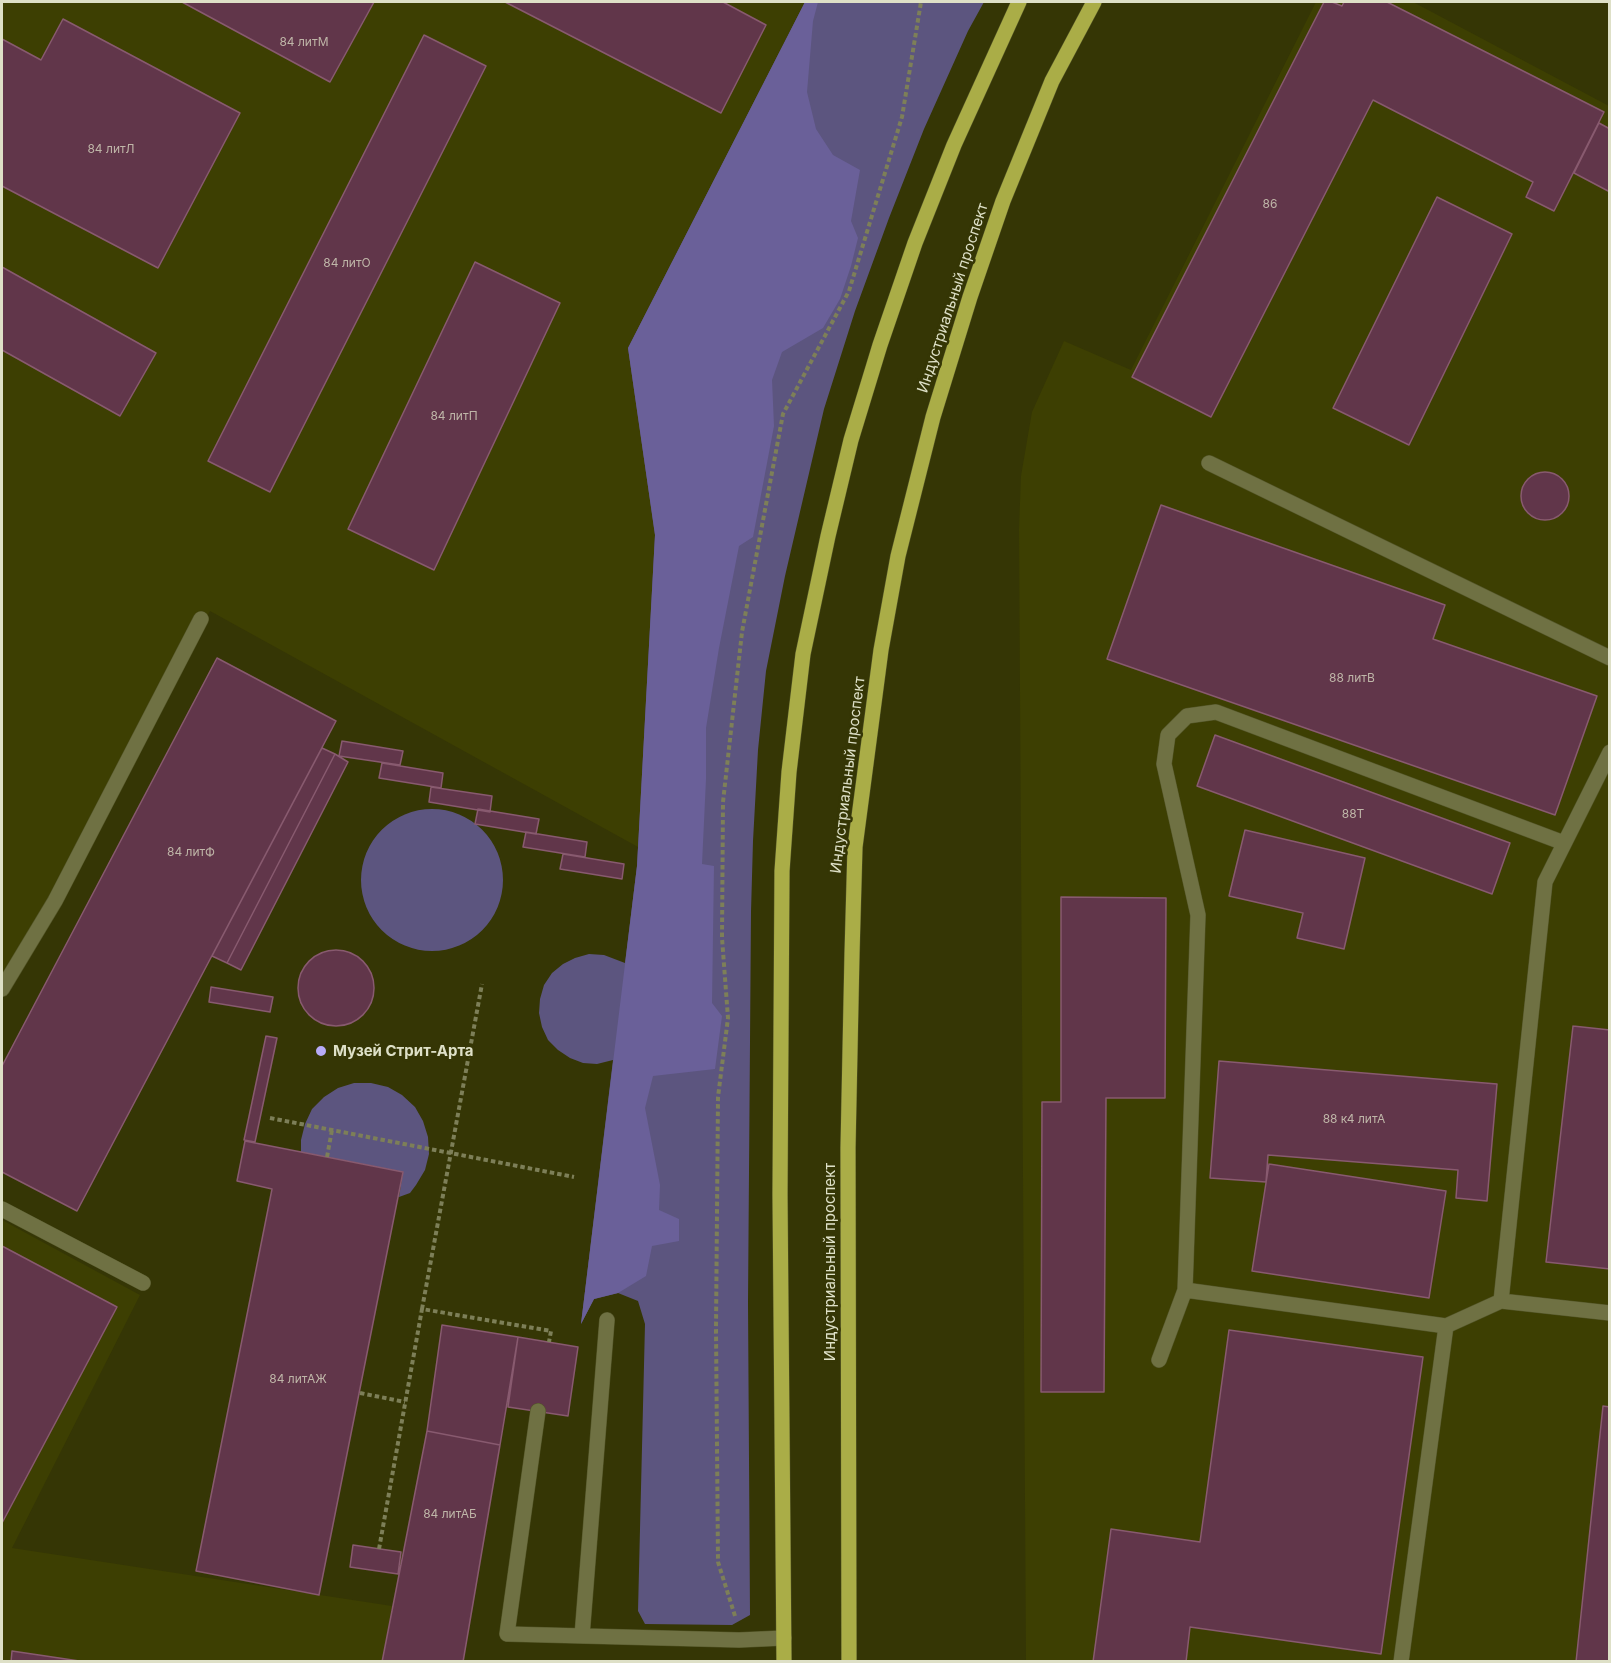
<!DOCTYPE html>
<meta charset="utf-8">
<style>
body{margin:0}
#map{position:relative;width:1611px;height:1663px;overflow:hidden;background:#353605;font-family:Inter,sans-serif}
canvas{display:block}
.frame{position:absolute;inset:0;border:3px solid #dee0c7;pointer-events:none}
</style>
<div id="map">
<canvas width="1611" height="1663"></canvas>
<div class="frame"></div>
</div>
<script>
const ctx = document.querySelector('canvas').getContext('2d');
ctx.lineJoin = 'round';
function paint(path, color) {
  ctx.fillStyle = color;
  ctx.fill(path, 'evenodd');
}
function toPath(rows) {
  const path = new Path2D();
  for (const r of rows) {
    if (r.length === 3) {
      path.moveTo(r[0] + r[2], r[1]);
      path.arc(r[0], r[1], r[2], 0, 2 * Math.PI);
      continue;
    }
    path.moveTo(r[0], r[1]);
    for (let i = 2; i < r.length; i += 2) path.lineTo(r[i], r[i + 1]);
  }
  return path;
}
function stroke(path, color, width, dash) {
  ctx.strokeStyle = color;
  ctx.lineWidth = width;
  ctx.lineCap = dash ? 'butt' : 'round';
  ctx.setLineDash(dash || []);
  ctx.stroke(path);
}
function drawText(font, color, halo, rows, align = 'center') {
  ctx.font = font + ' Inter,sans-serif';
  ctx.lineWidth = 5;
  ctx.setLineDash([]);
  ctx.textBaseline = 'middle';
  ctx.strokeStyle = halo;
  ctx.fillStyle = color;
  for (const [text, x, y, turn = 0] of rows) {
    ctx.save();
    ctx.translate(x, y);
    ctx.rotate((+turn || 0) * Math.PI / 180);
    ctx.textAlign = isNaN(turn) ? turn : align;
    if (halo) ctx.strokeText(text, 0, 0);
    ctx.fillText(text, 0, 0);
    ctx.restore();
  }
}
const built = toPath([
 [2,2,805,2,628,348,655,535,638,847,210,611,2,991],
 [1316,2,1413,2,1609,106,1609,1661,1026,1662,1019,530,1021,476,1032,412,1064,341,1131,370],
 [2,1220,140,1295,12,1548,392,1606,382,1661,2,1661]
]);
const green = toPath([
 [805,2,984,2,968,31,924,129,889,218,855,311,824,409,785,576,766,671,758,750,753,841,751,912,748,1302,750,1615,732,1625,645,1624,638,1611,645,1324,638,1301,618,1293,594,1299,581,1324,613,1060,597,1064,583,1063,570,1058,558,1050,548,1040,542,1027,539,1013,540,999,544,985,552,973,563,964,575,958,589,954,604,955,625,963,637,866,655,535,628,348],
 [432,880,71],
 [354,1083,371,1083,388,1087,402,1095,415,1107,423,1121,428,1137,429,1154,425,1170,416,1185,410,1193,399,1197,403,1172,301,1152,301,1140,305,1124,312,1109,324,1097,338,1088]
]);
const forest = toPath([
 [805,2,818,2,813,21,807,92,816,129,833,155,860,170,851,221,858,238,851,266,840,299,823,328,782,352,772,380,774,426,753,537,739,546,719,648,706,728,706,779,702,864,714,866,712,1003,722,1016,715,1069,653,1076,645,1108,660,1185,659,1210,679,1219,679,1241,652,1246,646,1276,618,1293,594,1299,581,1324,637,866,655,535,628,348]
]);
const building = toPath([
 [182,2,374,2,330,82,182,2],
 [505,2,723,2,766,25,721,113,505,2],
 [1324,2,1332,2,1342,6,1344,2,1387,2,1604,112,1554,211,1526,197,1533,182,1373,100,1211,417,1132,377,1324,2],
 [63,19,240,113,158,268,2,186,2,39,41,60,63,19],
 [424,35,486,66,270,492,208,461,424,35],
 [1599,123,1610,129,1610,192,1574,173,1599,123],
 [1437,197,1512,234,1409,445,1333,408,1437,197],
 [475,262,560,303,434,570,348,529,475,262],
 [2,267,156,353,120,416,2,350,2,267],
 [1545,496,24],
 [1161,505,1445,605,1433,639,1597,696,1555,815,1107,659,1161,505],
 [217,658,336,721,77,1211,2,1172,2,1066,217,658],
 [1215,735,1510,843,1492,894,1197,786,1215,735],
 [342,741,403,751,400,765,339,756,342,741],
 [322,748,335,754,227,963,212,956,322,748],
 [335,754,348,762,241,970,227,963,335,754],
 [382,763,443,773,441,788,379,778,382,763],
 [431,787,492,796,490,812,429,802,431,787],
 [478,809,539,819,536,834,475,824,478,809],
 [1245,830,1365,858,1344,949,1297,938,1303,913,1229,896,1245,830],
 [526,832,587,842,585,857,523,847,526,832],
 [563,854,624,864,622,879,560,869,563,854],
 [1061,897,1166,898,1165,1098,1106,1098,1104,1392,1041,1392,1042,1102,1061,1102,1061,897],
 [336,988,38],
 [211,987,273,997,270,1012,209,1002,211,987],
 [1573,1026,1610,1030,1610,1269,1546,1262,1573,1026],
 [266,1036,277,1038,255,1142,244,1140,266,1036],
 [1219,1061,1497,1084,1487,1201,1456,1198,1458,1170,1268,1155,1266,1182,1210,1178,1219,1061],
 [245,1141,403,1172,319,1595,196,1571,272,1189,237,1181,245,1141],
 [1269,1164,1446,1191,1429,1298,1252,1271,1269,1164],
 [2,1246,117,1307,2,1523,2,1246],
 [442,1325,518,1337,500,1445,427,1431,442,1325],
 [1229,1330,1423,1357,1381,1654,1190,1627,1186,1662,1093,1662,1111,1529,1200,1542,1229,1330],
 [518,1337,578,1347,568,1416,508,1407,518,1337],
 [1603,1406,1610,1407,1610,1662,1576,1662,1603,1406],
 [427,1431,500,1445,463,1662,382,1662,427,1431],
 [353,1545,401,1552,398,1574,350,1567,353,1545],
 [12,1651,86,1662,11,1662,12,1651]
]);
const path = toPath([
 [270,1118,574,1177],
 [327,1157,332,1130],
 [422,1309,482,984],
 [360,1393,405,1402],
 [379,1549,422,1309,551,1331,549,1342],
 [735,1616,718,1562,716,1329,718,1097,728,1018,722,938,723,802,742,632,783,414,849,291,902,117,921,2]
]);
const minor = toPath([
 [1209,463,1610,658],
 [2,989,55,901,201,619],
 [2,1209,143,1283],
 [1185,1290,1446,1326,1501,1301,1610,1313],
 [1501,1301,1545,882,1610,752],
 [1159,1360,1185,1290,1198,915,1164,764,1168,735,1187,716,1216,712,1564,843],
 [538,1411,507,1634,739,1640,784,1638],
 [582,1636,607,1320],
 [1401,1662,1446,1326]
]);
const major = toPath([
 [784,1662,780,1194,782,871,789,772,803,654,828,536,851,440,880,345,915,243,954,145,1019,2],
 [849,1662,848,1148,852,954,855,847,881,650,898,556,933,417,970,297,1003,201,1052,81,1094,2]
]);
const markers = [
 [321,1051,6,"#b7abf8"]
];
const numberNames = [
 ["84 литМ",304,42],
 ["84 литЛ",111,149],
 ["86",1270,204],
 ["84 литО",347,263],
 ["84 литП",454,416],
 ["88 литВ",1352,678],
 ["88Т",1353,814],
 ["84 литФ",191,852],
 ["88 к4 литА",1354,1119],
 ["84 литАЖ",298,1379],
 ["84 литАБ",450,1514]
];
const streetNames = [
 ["Индустриальный проспект",953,298,-72],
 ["Индустриальный проспект",848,775,-83],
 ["Индустриальный проспект",830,1262,-90]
];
const poiNames = [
 ["Музей Стрит-Арта",333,1051]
];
paint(built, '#3d3f02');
paint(green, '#5c557f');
paint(forest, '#6a6099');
paint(building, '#61364a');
stroke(building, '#885a6f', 1.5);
stroke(minor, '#535528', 16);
stroke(major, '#535528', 16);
stroke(path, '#7d7f58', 4, [4.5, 3]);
stroke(minor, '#6f7143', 15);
stroke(major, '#aaad47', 15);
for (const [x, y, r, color] of markers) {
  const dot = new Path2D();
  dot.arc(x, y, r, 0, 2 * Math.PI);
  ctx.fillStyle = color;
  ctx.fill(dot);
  stroke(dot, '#353605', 2);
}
drawText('12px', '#bfb6a8', null, numberNames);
drawText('15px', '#dee0c7', '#353605', streetNames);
drawText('bold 15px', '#dee0c7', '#353605', poiNames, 'left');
</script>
